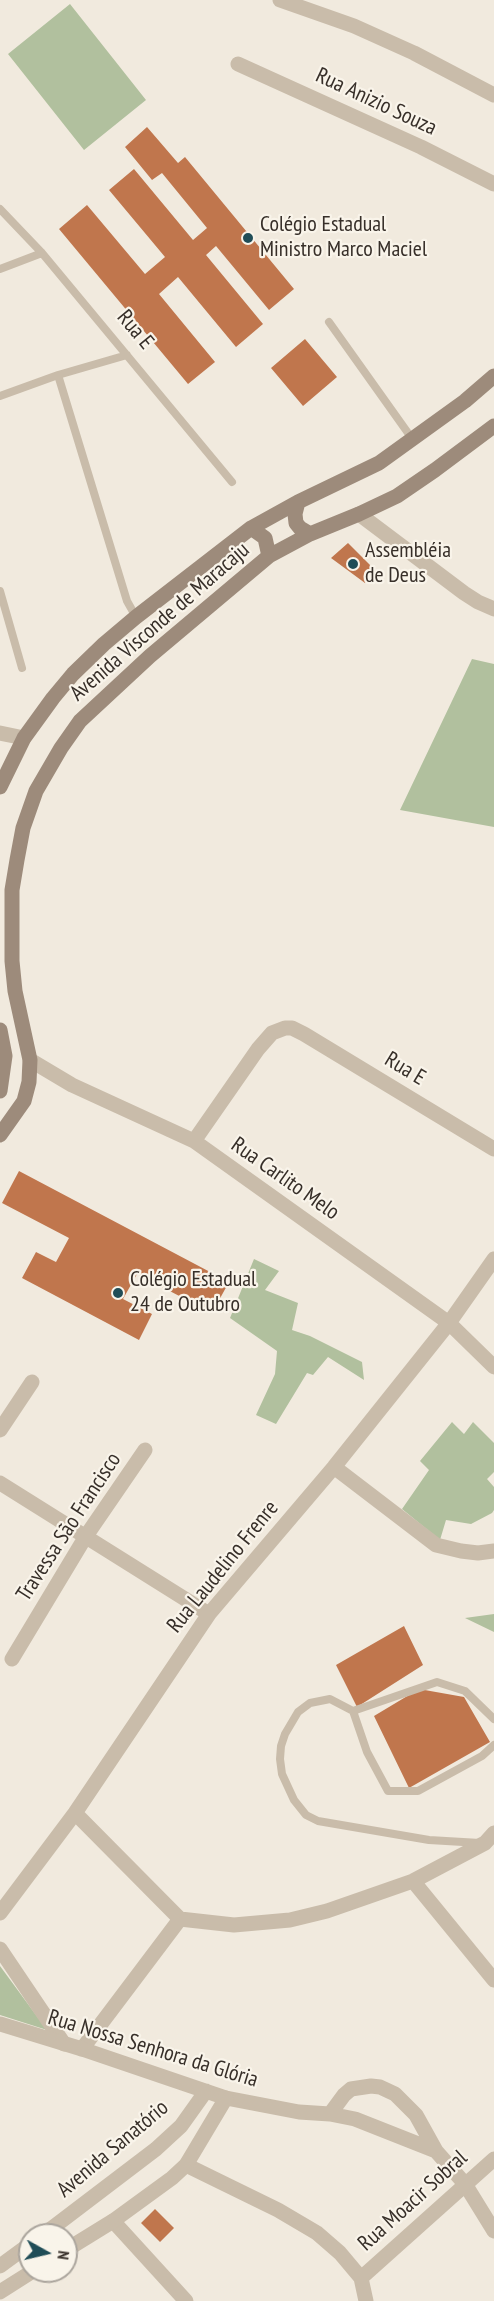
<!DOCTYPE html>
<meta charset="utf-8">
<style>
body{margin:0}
#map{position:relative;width:494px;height:2301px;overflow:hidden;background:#f1eade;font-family:"PT Sans Narrow",sans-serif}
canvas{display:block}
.north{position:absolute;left:18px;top:2223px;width:60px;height:60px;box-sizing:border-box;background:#f9f4ea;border:2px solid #aba59d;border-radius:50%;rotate:98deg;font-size:16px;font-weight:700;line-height:24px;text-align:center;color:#372f29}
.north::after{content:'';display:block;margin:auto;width:21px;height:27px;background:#204d57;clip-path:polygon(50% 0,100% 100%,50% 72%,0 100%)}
</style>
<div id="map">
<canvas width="494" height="2301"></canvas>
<div class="north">N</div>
</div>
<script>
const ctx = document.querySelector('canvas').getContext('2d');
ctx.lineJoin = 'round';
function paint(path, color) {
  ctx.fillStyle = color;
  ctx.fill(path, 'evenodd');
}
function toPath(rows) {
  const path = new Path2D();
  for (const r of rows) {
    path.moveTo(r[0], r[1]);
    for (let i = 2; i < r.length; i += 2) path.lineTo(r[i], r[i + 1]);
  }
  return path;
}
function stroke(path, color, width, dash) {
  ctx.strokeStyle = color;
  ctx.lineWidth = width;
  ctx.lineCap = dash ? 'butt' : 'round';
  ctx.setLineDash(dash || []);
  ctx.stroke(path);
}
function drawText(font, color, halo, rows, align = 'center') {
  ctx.font = font + ' "PT Sans Narrow",sans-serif';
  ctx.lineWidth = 4.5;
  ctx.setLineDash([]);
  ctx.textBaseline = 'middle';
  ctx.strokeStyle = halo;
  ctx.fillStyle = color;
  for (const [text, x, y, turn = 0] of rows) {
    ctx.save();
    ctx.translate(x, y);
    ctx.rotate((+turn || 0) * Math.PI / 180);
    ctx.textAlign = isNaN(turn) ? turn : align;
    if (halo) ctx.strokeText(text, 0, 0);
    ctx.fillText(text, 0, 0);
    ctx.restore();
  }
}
const green = toPath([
 [70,4,146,100,84,150,8,54],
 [472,659,494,664,494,827,400,810],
 [254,1259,279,1271,265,1290,298,1303,292,1330,310,1336,362,1362,364,1380,328,1357,313,1375,307,1373,276,1424,256,1415,275,1374,277,1351,230,1318],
 [452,1422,464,1434,473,1422,494,1443,494,1472,487,1479,494,1487,494,1510,492,1513,471,1524,446,1520,440,1540,402,1509,429,1470,420,1461],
 [494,1614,494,1632,465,1618],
 [0,1966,47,2030,0,2015]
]);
const building = toPath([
 [147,127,178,163,185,157,294,289,269,310,216,246,206,255,263,324,236,347,178,277,159,294,215,362,188,384,59,229,87,205,145,274,165,257,109,190,134,169,193,240,207,228,162,173,152,180,125,147],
 [305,339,337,377,303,406,271,368],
 [348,543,374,569,365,583,331,558],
 [19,1171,229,1282,212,1313,137,1274,123,1299,152,1314,139,1340,22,1278,36,1252,56,1262,69,1238,2,1203],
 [404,1626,423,1665,357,1707,336,1665],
 [419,1689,464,1697,490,1742,409,1788,374,1716],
 [155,2209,174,2228,160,2242,141,2223]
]);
const service = toPath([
 [0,209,42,253,232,482],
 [0,269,42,253],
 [329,322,413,440],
 [58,375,127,601,136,617],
 [0,396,58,375,127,355],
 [0,591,22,668],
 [353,1711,437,1682,465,1691,494,1719],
 [480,1843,429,1840,318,1821,306,1815,294,1800,282,1774,280,1759,281,1746,285,1734,298,1712,310,1703,330,1699,353,1711,367,1752,388,1791,418,1791,482,1756,494,1745]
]);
const minor = toPath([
 [280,0,354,26,414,53,494,95],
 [238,64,421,147,494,184],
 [359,514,464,593,478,602,494,609],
 [0,733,24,738],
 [30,1060,72,1085,194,1141,449,1323,494,1367],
 [194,1141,258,1049,272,1033,285,1028,292,1028,304,1034,494,1149],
 [0,1430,32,1382],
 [334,1467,436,1545,461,1551,478,1553,494,1551],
 [0,1483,209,1614],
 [12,1659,86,1536,145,1450],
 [75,1813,180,1919,234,1925,290,1920,327,1911,413,1881,485,1843,494,1833],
 [413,1881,494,1980],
 [0,1913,75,1813,209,1614,334,1467,449,1323,494,1259],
 [0,1949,64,2044],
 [82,2049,180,1919],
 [226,2098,299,2112,330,2114,355,2119,436,2151],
 [330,2114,344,2095,351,2089,371,2086,380,2087,395,2094,416,2115,436,2151,465,2184,494,2231],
 [186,2165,278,2210,317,2233,340,2253,361,2278,366,2301],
 [113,2221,186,2301],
 [361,2278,494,2159]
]);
const tertiary = toPath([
 [0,2024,82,2049,226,2098,186,2165,172,2178,113,2221,66,2250],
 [43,2235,156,2149,181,2126,206,2091],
 [0,2266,30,2244],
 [0,2292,33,2271]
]);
const secondary = toPath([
 [298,502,295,514,296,523,300,528,310,534],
 [251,528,265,538,269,556],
 [0,787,24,738,53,698,73,674,104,644,136,617,251,528,298,502,379,463,465,401,494,376],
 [0,1030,5,1056,0,1091],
 [0,1135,24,1101,29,1082,30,1060,15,991,12,961,12,890,17,860,23,828,36,791,61,748,80,721,150,656,269,556,310,534,359,514,397,496,435,470,494,426]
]);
const markers = [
 [248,238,6,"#204d57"],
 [353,564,6,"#204d57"],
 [118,1293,6,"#204d57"]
];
const streetNames = [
 ["Rua Anizio Souza",376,102,25],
 ["Rua E",135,330,50],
 ["Avenida Visconde de Maracaju",160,622,-41],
 ["Rua E",405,1069,31],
 ["Rua Carlito Melo",285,1179,35],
 ["Travessa São Francisco",69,1527,-57],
 ["Rua Laudelino Frenre",223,1567,-51],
 ["Rua Nossa Senhora da Glória",153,2049,17],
 ["Avenida Sanatório",113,2149,-40],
 ["Rua Moacir Sobral",413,2201,-42]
];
const poiNames = [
 ["Colégio Estadual",260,225],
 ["Ministro Marco Maciel",260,250],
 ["Assembléia",365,551],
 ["de Deus",365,576],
 ["Colégio Estadual",130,1280],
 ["24 de Outubro",130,1305]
];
paint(green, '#b1c09e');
paint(building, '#c0764d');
stroke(service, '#c9bcaa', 8);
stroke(minor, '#c9bcaa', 15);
stroke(tertiary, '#c9bcaa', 15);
stroke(secondary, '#9d8b7b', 15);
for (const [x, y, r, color] of markers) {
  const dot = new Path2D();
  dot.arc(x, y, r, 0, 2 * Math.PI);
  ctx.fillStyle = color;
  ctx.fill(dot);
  stroke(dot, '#f9f4ea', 2);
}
drawText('22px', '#372f29', '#f9f4ea', streetNames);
drawText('22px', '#372f29', '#f9f4ea', poiNames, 'left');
</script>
